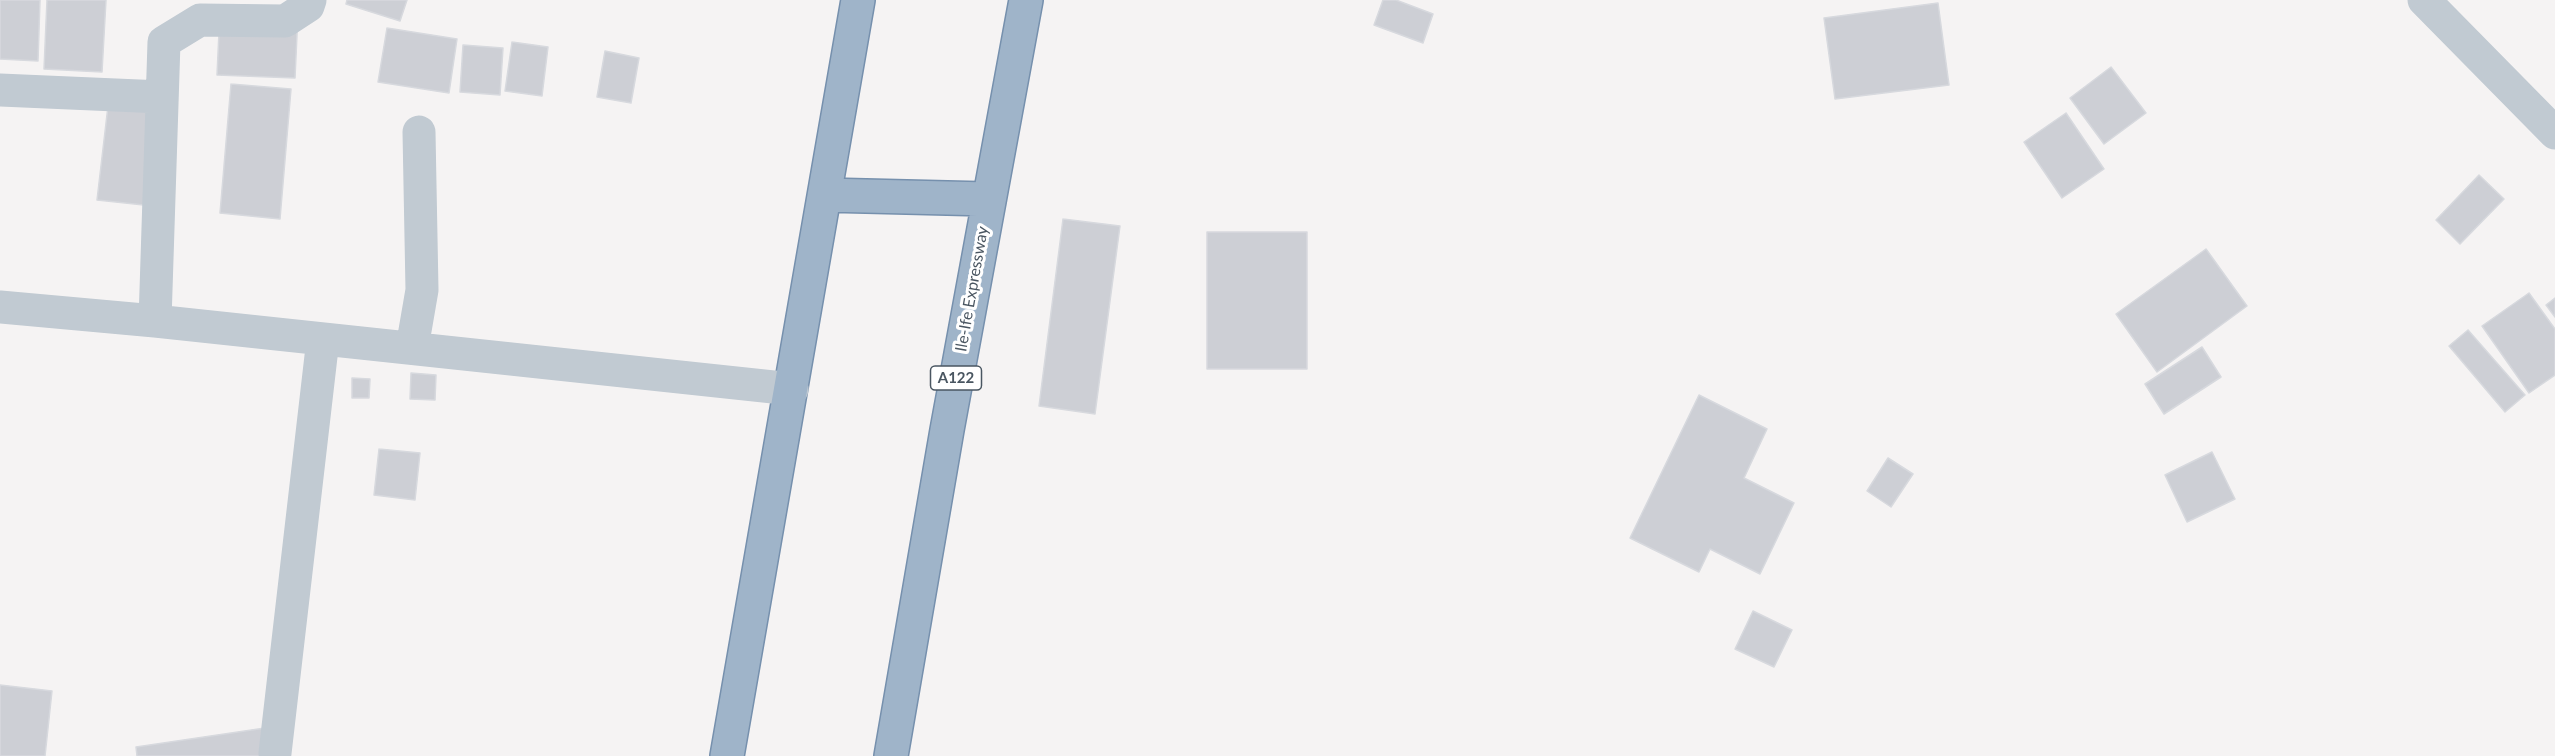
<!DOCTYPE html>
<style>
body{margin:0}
canvas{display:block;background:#f5f3f3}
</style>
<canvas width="2555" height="756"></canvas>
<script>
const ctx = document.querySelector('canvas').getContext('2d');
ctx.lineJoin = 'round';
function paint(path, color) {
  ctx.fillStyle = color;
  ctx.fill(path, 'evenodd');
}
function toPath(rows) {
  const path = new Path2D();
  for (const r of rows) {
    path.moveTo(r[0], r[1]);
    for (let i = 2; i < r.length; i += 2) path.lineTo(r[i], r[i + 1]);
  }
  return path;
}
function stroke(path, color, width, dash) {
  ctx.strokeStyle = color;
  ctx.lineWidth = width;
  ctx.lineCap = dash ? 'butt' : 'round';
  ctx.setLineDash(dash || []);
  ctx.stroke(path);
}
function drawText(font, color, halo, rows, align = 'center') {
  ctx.font = font + ' Lato,sans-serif';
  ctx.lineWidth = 6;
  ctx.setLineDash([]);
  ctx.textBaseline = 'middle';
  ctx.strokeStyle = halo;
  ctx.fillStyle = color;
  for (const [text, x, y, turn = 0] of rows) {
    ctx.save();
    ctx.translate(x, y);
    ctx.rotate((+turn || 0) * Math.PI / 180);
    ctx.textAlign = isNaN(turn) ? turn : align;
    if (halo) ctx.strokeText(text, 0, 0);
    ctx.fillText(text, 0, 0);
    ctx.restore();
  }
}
const building = toPath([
 [0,0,40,0,38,61,0,59,0,0],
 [47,0,106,0,102,72,44,69,47,0],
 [347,0,407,0,400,21,346,4,347,0],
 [1383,0,1396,0,1433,14,1423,43,1374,25,1383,0],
 [1938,3,1949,85,1835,99,1824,18,1938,3],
 [220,10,298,13,295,78,217,75,220,10],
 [387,28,457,39,449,93,378,82,387,28],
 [512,42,548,47,542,96,505,91,512,42],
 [463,45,503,48,500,95,460,92,463,45],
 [605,51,639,58,631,103,597,97,605,51],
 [2111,67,2146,113,2104,144,2070,98,2111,67],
 [231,84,291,89,280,219,220,213,231,84],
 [108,106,163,113,153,206,97,200,108,106],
 [2066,113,2104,169,2062,198,2024,142,2066,113],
 [2479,175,2504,199,2460,244,2436,220,2479,175],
 [1063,219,1120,226,1095,414,1039,406,1063,219],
 [1207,232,1307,232,1307,369,1207,369,1207,232],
 [2206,249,2247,306,2157,372,2116,314,2206,249],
 [2529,293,2555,329,2555,375,2529,393,2482,326,2529,293],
 [2555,298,2555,317,2546,305,2555,298],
 [2468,330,2525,395,2505,412,2449,346,2468,330],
 [2202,347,2221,377,2164,414,2145,384,2202,347],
 [411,373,436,375,435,400,410,399,411,373],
 [352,378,370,379,369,398,352,398,352,378],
 [1699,395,1767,429,1744,478,1794,503,1760,574,1710,549,1699,572,1630,538,1699,395],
 [379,449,420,453,415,500,374,495,379,449],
 [2212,452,2235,499,2187,522,2165,475,2212,452],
 [1888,458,1913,474,1891,507,1867,491,1888,458],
 [1753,611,1792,630,1774,667,1735,649,1753,611],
 [0,685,52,691,45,756,0,756,0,685],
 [265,728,269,756,137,756,136,747,265,728]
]);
const minor = toPath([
 [2424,0,2555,133],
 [0,90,162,97],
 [0,307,155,321,792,389],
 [155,321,164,42,200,20,285,21,308,6,310,0],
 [412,348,422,290,419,132],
 [275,753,323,339]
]);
const trunk = toPath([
 [825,195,988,199],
 [727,756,858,0],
 [891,756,947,430,1026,0]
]);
const shields = [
 [956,378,51]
];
const shieldNames = [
 ["A122",956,378]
];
const streetNames = [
 ["Ile-Ife Expressway",972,289,-80]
];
paint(building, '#cdcfd5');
stroke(building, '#d7d9de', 1.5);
stroke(trunk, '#7690ad', 36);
stroke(minor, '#c1cad2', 33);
stroke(trunk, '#9fb4c9', 33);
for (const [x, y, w] of shields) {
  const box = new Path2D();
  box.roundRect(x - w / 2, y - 12, w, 24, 4.5);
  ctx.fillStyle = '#fff';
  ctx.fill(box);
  stroke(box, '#4a5661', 1.5);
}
drawText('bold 15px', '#4a5661', null, shieldNames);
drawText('16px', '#4a5661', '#fff', streetNames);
</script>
